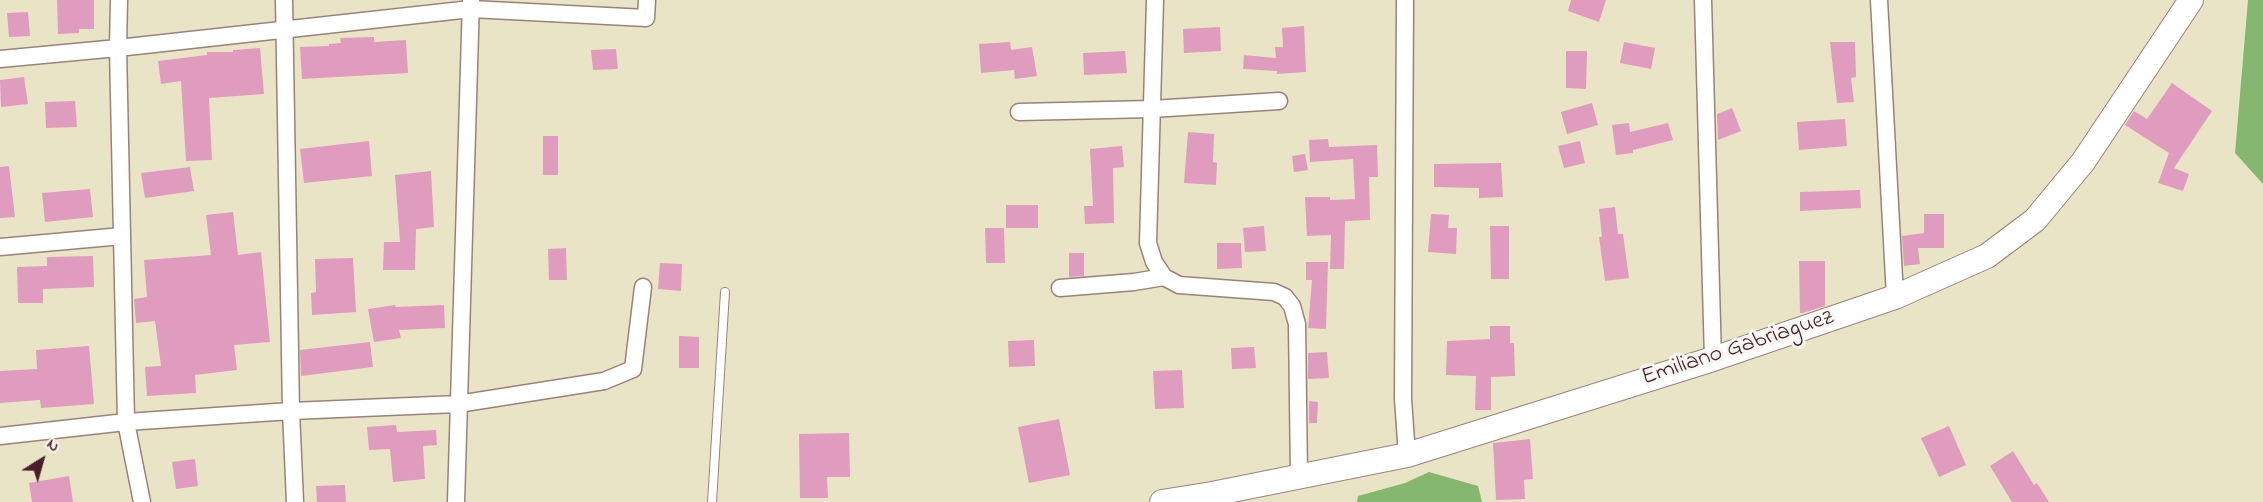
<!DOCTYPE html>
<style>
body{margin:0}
#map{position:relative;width:2263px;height:502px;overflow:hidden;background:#eae4c6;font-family:"Indie Flower",sans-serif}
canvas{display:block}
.north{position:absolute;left:12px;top:430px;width:60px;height:60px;-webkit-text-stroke:4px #f6f6f2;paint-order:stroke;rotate:37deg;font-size:16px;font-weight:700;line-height:24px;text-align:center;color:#4a1f2b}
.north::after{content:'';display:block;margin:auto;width:21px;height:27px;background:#4a1f2b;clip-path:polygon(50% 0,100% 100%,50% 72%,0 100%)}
</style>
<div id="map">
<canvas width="2263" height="502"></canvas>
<div class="north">N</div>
</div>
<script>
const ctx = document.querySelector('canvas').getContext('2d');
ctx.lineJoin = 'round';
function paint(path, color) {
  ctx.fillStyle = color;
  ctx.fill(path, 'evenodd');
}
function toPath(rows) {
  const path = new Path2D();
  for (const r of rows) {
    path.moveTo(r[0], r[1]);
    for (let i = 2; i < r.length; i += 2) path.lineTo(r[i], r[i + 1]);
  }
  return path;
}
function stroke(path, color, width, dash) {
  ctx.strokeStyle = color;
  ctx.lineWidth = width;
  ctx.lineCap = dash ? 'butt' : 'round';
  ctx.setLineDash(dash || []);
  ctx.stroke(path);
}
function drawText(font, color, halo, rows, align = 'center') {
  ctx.font = font + ' "Indie Flower",sans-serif';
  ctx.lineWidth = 6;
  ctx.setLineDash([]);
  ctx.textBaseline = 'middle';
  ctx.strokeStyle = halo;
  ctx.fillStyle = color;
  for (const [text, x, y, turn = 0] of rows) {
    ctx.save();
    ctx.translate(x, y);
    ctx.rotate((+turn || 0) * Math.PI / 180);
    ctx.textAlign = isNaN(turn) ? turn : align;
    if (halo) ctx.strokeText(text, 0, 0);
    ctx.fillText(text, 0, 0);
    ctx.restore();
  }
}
const forest = toPath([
 [2248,0,2263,0,2263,184,2235,153],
 [1429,472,1478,486,1482,502,1357,502,1358,496,1405,483]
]);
const building = toPath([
 [57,0,94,0,94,29,79,29,79,33,58,34],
 [1571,0,1606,0,1599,22,1568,11],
 [28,12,30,36,9,37,7,13],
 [1304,26,1306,72,1277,74,1277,71,1243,69,1244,55,1276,58,1275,47,1283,47,1282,28],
 [1220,27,1221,51,1184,53,1183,29],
 [374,37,374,42,406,40,408,73,302,79,300,47,329,46,329,44,341,43,340,38],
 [1010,42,1011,50,1032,47,1037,76,1015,79,1014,70,981,73,979,44],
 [1624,42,1655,48,1651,69,1620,63],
 [1830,42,1855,42,1856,77,1851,78,1854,102,1837,103],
 [260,48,264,94,209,98,212,160,186,161,181,81,161,84,158,61,207,55,207,52,233,52,233,50],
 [616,49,618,69,593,70,591,50],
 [1125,51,1127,73,1084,75,1083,53],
 [1566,51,1587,51,1586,89,1566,88],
 [24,77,28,104,1,107,0,80],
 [2172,83,2212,111,2174,168,2189,174,2183,191,2158,183,2169,153,2125,125,2134,111,2147,119],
 [75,101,77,127,46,128,45,102],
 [1592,103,1598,125,1567,134,1561,112],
 [1732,108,1741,131,1718,140,1717,114],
 [1845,119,1847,146,1799,150,1797,122],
 [1629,123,1630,132,1668,123,1673,140,1633,150,1633,153,1616,155,1612,125],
 [1188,132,1214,134,1213,162,1217,163,1216,185,1184,183],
 [543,136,558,136,558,175,543,175],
 [1328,139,1329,147,1377,145,1378,177,1369,177,1370,220,1345,221,1344,269,1330,269,1331,235,1307,236,1305,197,1330,197,1330,200,1355,199,1353,159,1310,162,1309,140],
 [369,141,372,176,304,183,300,149],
 [1580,141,1585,163,1564,168,1558,146],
 [1122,146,1124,167,1113,168,1114,223,1085,224,1084,206,1093,206,1090,149],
 [1305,154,1308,170,1294,172,1292,156],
 [1501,163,1503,197,1479,198,1479,188,1434,187,1434,164],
 [9,166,15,217,0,218,0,167],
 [190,167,194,191,145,198,141,173],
 [431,171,434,227,416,229,415,270,383,270,384,242,400,242,395,175],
 [90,189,93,217,45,222,42,193],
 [1860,190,1861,208,1800,211,1800,192],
 [1006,205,1038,205,1038,228,1006,228],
 [1615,207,1618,234,1623,234,1629,278,1605,281,1599,237,1602,237,1599,209],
 [233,212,238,255,261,252,270,342,234,345,237,370,195,375,196,393,147,396,145,367,161,366,155,321,136,323,134,299,147,297,144,260,211,255,206,215],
 [1431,214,1449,215,1448,228,1457,228,1456,254,1428,252],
 [1924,214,1944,214,1944,248,1918,248,1920,264,1904,266,1902,236,1924,233],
 [1264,226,1266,251,1245,252,1243,228],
 [1490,226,1509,226,1509,279,1491,279],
 [985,228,1004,228,1005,263,986,263],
 [1217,243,1241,243,1242,268,1217,269],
 [566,248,567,280,549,280,548,249],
 [1069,253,1084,253,1084,276,1069,277],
 [93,256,94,287,43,289,43,303,18,303,17,267,47,266,47,257],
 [353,258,356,312,312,315,311,293,316,292,315,259],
 [1799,261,1825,261,1825,306,1803,313,1800,313],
 [1306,262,1328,262,1326,329,1308,328,1312,280,1306,280],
 [660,263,682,264,681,291,658,289],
 [395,305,396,307,444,305,445,328,399,330,401,338,374,342,368,309],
 [1490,326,1510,326,1510,343,1514,343,1515,376,1491,377,1491,410,1475,410,1476,376,1446,375,1447,341,1490,339],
 [679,336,699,337,699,368,679,368],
 [1034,340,1035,366,1009,367,1008,341],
 [370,342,373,367,301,376,300,350],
 [89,346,94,404,41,408,40,400,0,403,0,371,37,369,36,350],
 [1254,347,1256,368,1232,369,1231,348],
 [1327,352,1329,378,1308,379,1308,353],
 [1182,370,1184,408,1155,409,1153,371],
 [1309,401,1318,402,1317,423,1309,423],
 [1059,419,1070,475,1029,483,1018,427],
 [396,425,397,432,436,430,437,445,423,446,425,479,393,482,390,449,369,450,367,427],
 [1949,426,1966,465,1939,477,1921,438],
 [849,433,850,477,827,477,828,498,800,498,799,434],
 [1530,439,1533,479,1524,480,1525,499,1496,500,1493,443],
 [2013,451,2034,485,2037,483,2049,502,2012,502,1990,466],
 [195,459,198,486,176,489,172,462],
 [69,476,73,502,32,502,29,483],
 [345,485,346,502,317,502,316,486]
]);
const lane = toPath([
 [712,502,725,292]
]);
const street = toPath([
 [119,0,118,48,126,422,142,502],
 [284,0,291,411,295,502],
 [1155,0,1148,243,1154,262,1164,277,1179,285,1274,292,1285,297,1292,306,1297,324,1299,476],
 [1405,0,1403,399,1407,455],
 [1703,0,1713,359],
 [1879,0,1895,297],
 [0,59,118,48,471,9,646,18,647,0],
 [1019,112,1152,109,1279,101],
 [0,247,122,236],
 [1060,288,1134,282,1164,277],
 [0,436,126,422,291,411,458,404,604,381,633,369,643,287],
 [456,502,471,0]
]);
const secondary = toPath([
 [1162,502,1212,494,1407,455,1713,359,1895,297,1987,256,2035,220,2083,162,2191,0]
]);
const streetNames = [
 ["Emiliano Gabriaguez",1738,349,-18]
];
paint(forest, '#86b771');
paint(building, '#e09cbe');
stroke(lane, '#9a8278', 10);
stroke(street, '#9a8278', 19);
stroke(secondary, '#9a8278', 26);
stroke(lane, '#fff', 8);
stroke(street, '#fff', 16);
stroke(secondary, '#fff', 24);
drawText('24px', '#4a1f2b', '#f6f6f2', streetNames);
</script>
